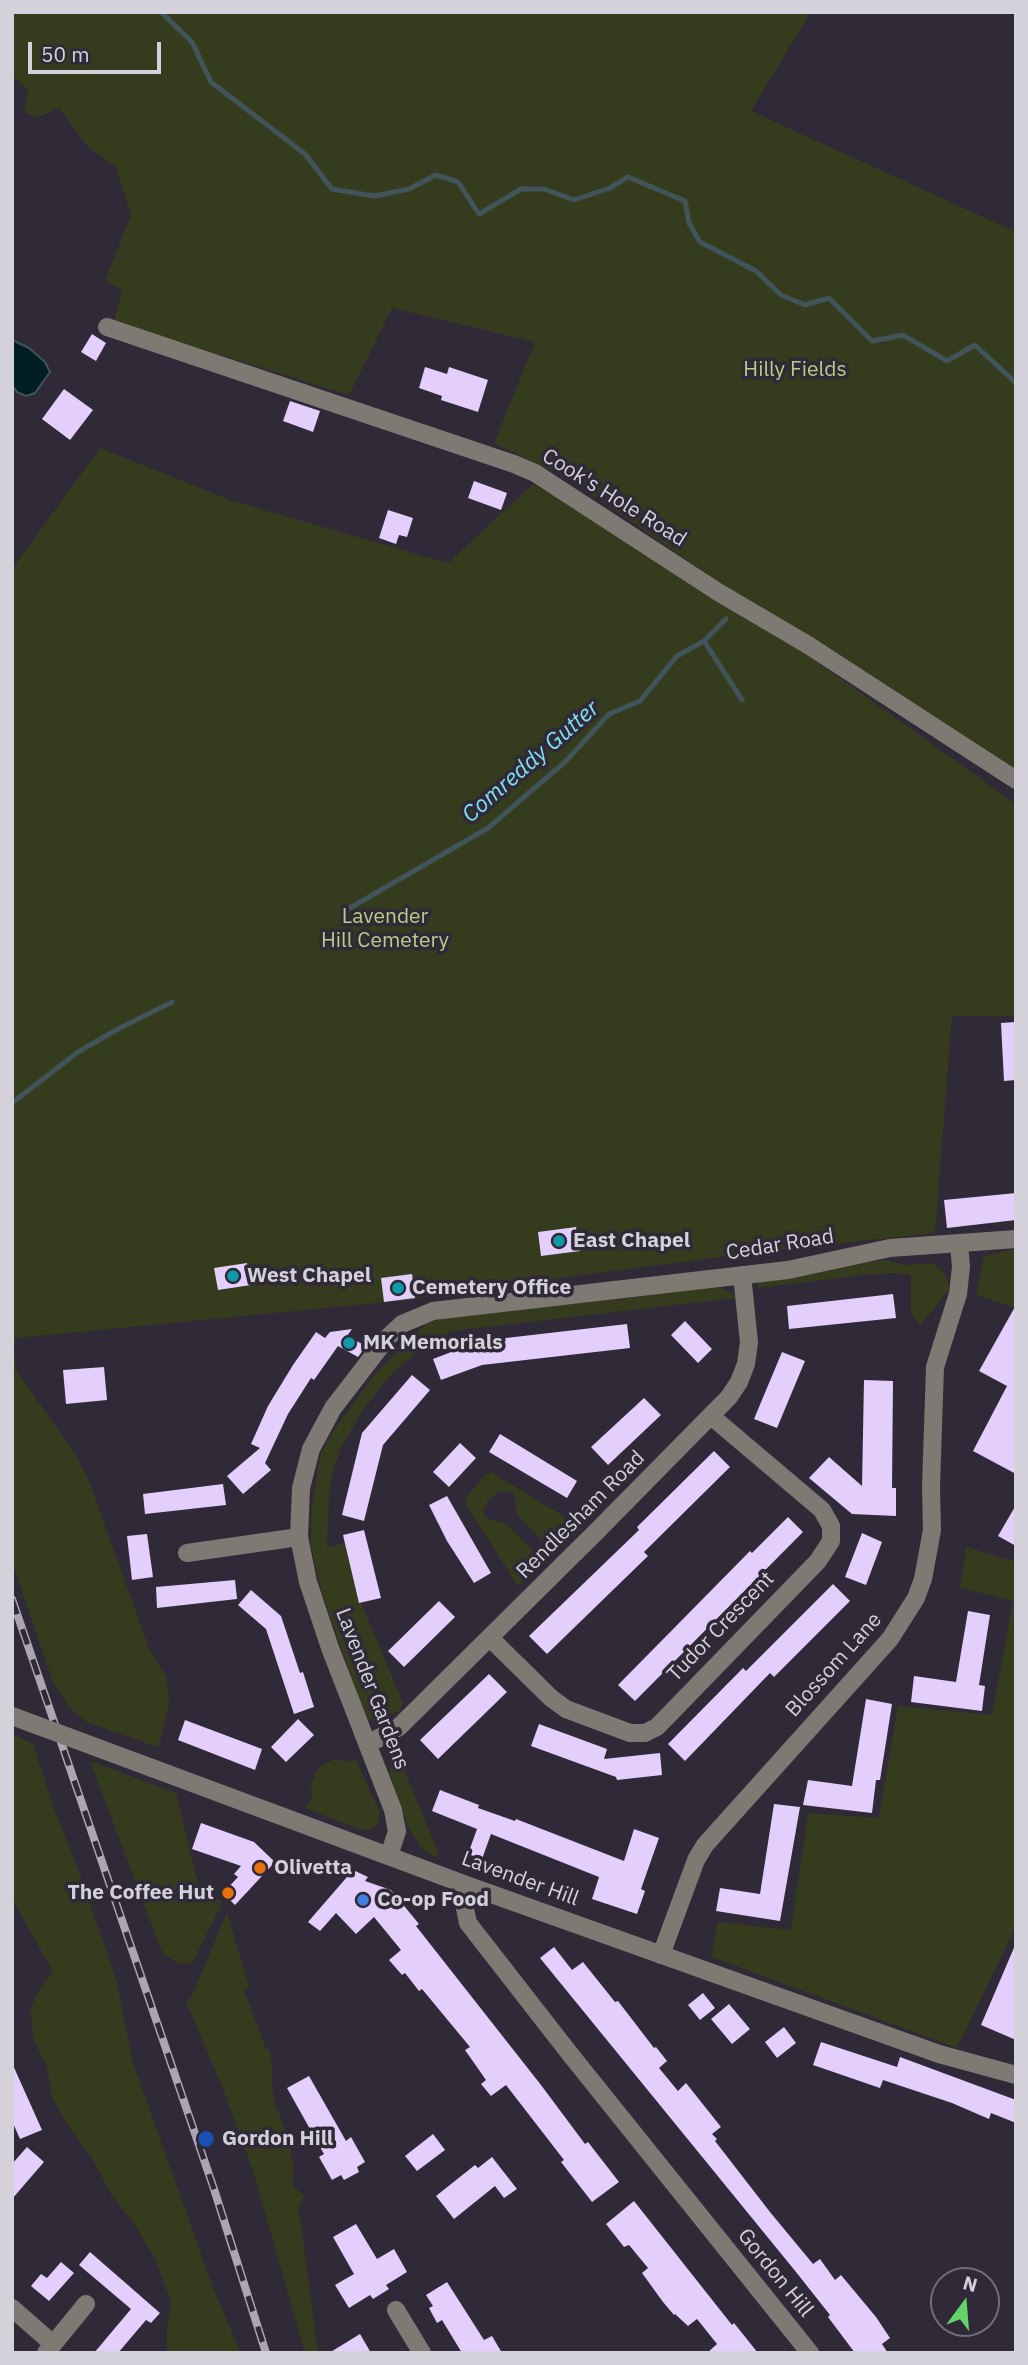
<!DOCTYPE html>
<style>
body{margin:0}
#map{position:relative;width:1028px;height:2365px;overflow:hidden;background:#2f2938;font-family:"IBM Plex Sans",sans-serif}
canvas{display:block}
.frame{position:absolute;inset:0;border:14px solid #d5d1db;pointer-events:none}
.north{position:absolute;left:930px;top:2267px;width:70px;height:70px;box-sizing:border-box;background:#2f2938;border:2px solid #716c79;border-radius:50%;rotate:16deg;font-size:19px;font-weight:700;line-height:28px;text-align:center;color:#d5d1db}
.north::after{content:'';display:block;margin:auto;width:24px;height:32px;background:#64d468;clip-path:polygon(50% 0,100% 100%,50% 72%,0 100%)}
.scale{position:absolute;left:28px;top:42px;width:133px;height:32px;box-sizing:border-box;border:4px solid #d5d1db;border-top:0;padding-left:9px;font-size:21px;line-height:24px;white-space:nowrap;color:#d5d1db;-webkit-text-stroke:5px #2f2938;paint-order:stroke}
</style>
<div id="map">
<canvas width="1028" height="2365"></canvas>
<div class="frame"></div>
<div class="north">N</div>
<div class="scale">50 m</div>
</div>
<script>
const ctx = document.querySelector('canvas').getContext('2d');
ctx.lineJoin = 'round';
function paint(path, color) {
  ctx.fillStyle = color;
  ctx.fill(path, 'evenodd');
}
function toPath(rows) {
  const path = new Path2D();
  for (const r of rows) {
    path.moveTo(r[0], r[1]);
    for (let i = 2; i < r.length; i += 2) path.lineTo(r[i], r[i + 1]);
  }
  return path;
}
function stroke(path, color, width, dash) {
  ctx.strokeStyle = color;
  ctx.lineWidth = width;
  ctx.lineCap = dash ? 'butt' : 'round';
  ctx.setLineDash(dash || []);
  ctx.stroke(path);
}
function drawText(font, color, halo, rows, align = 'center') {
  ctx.font = font + ' "IBM Plex Sans",sans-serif';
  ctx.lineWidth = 7;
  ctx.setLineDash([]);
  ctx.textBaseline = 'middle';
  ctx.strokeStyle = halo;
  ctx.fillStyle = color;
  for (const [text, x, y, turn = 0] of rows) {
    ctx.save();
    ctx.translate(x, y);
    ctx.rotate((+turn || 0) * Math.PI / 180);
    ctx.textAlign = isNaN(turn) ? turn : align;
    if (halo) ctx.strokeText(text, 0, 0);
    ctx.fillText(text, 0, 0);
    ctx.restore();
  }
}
const green = toPath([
 [12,12,811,12,751,111,1016,232,1016,776,716,580,570,480,494,443,535,342,392,308,349,395,114,322,122,289,105,281,131,215,116,167,87,146,59,108,38,117,24,112,28,89,12,76],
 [100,448,233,501,448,563,533,484,704,581,1016,804,1016,1016,952,1016,935,1233,769,1251,543,1280,408,1300,17,1338,14,1344,16,1370,76,1455,89,1481,149,1648,167,1679,169,1705,161,1739,157,1747,85,1721,69,1707,54,1684,12,1563,12,569],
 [1016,1249,1016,1308,976,1295,984,1256],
 [886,1260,905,1265,933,1263,945,1274,950,1289,920,1325,911,1312,911,1275,895,1273,862,1275,758,1288,756,1276],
 [717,1286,732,1293,736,1298,451,1331,423,1346,390,1376,363,1410,341,1447,332,1475,329,1495,327,1548,347,1542,363,1607,403,1703,399,1711,371,1721,365,1718,322,1593,311,1547,312,1507,320,1456,331,1434,375,1374,428,1322,452,1317,630,1298],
 [491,1472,583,1528,556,1551,545,1543,517,1515,515,1498,511,1491,497,1493,488,1500,483,1513,488,1519,507,1524,541,1559,542,1565,518,1586,466,1505,466,1497,485,1475],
 [966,1547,1016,1562,1016,1926,957,2048,712,1957,717,1922,791,1930,808,1813,879,1818,898,1706,992,1715,1013,1601,960,1588],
 [12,1734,33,1744,53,1806,78,1869,117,1982,133,2063,214,2290,241,2353,167,2352,167,2329,171,2302,155,2258,132,2221,112,2196,93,2160,70,2128,52,2098,47,2067,34,2041,30,2008,41,1987,53,1972,12,1898],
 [397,1753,439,1854,436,1857,422,1849,409,1829,389,1773,392,1760],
 [334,1759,348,1762,356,1760,380,1813,377,1825,372,1829,361,1830,305,1808,312,1797,311,1784,318,1768],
 [90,1761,176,1793,201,1896,221,1901,220,1908,192,1963,181,1964,163,1955],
 [227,1912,249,1987,244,1990,266,2049,271,2052,273,2098,287,2134,293,2164,293,2186,304,2196,299,2209,318,2353,305,2353,254,2174,225,2094,186,2001,191,1998]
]);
const water = toPath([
 [12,340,29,348,45,362,50,372,35,393,26,396,17,392,12,385,12,340]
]);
const stream = toPath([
 [161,12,192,42,211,82,305,154,332,189,374,196,409,189,436,175,458,182,479,214,521,189,544,189,574,200,610,188,628,177,685,201,689,223,700,242,756,271,781,295,805,305,829,298,872,341,903,335,947,361,975,345,1016,383],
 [704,641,742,700],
 [343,912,488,828,566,761,609,714,640,701,677,656,704,641,726,619],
 [12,1103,78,1052,118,1029,172,1002]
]);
const building = toPath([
 [92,334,106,343,96,361,81,352],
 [425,367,447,374,449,367,488,380,478,412,441,400,442,396,419,388],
 [64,389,93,410,70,440,42,419],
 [290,401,320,411,313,432,283,421],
 [474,481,507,493,501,510,468,498],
 [388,510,413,518,407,537,399,535,396,544,379,538],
 [1016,1022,1016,1080,1004,1081,1001,1023],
 [1016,1193,1016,1220,947,1228,944,1200],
 [576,1227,580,1251,541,1256,538,1232],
 [247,1263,251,1285,218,1290,214,1268],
 [412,1274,415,1298,384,1302,381,1278],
 [893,1294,896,1318,789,1329,787,1306],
 [1016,1305,1016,1474,973,1451,1007,1386,979,1371],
 [685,1321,712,1349,698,1363,671,1335],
 [627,1324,630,1348,482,1365,441,1380,433,1359,480,1341],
 [352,1329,347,1336,366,1346,358,1357,338,1346,314,1380,311,1378,288,1414,265,1463,271,1470,243,1494,227,1476,260,1448,251,1444,268,1406,293,1365,316,1332,325,1338,330,1332],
 [782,1352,805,1361,777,1428,754,1419],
 [104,1367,107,1400,66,1404,63,1370],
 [412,1375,430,1390,383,1445,364,1521,342,1515,362,1433],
 [864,1380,893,1381,892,1488,896,1488,896,1516,852,1514,809,1478,829,1457,862,1486],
 [644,1398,661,1415,608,1465,591,1447],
 [500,1434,577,1481,567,1498,489,1452],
 [460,1443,476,1458,449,1487,433,1472],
 [714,1451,730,1467,644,1552,648,1556,547,1654,529,1636,639,1530,637,1527],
 [223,1484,226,1505,145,1514,143,1494],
 [447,1496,491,1573,474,1583,447,1541,429,1505],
 [1016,1505,1016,1546,998,1536],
 [788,1517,803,1532,635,1701,618,1685,750,1551,752,1553],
 [364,1530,381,1598,359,1603,343,1535],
 [862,1533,882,1542,866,1585,845,1577],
 [147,1534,153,1577,132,1580,127,1536],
 [235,1580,237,1599,157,1608,156,1587],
 [833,1584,850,1601,774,1677,770,1673,685,1761,668,1744,743,1668,746,1671],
 [251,1590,281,1616,300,1673,303,1672,314,1707,294,1714,266,1629,238,1605],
 [439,1601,455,1617,404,1667,388,1651],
 [968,1611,990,1615,979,1685,985,1686,982,1711,911,1702,914,1676,956,1682],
 [489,1674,507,1692,438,1759,420,1740],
 [866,1699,892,1704,880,1780,876,1780,872,1813,803,1805,808,1780,852,1786],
 [298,1719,314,1735,286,1762,271,1747],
 [185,1720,262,1749,255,1770,178,1740],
 [539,1724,607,1749,604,1759,660,1753,662,1775,617,1780,616,1777,531,1746],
 [440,1790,479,1805,478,1808,515,1821,516,1819,624,1861,634,1829,659,1838,641,1889,645,1891,637,1914,592,1899,599,1877,491,1834,482,1859,468,1854,477,1829,432,1811],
 [774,1804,800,1807,780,1921,716,1911,720,1888,760,1894],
 [201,1823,254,1842,275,1862,235,1905,223,1893,238,1877,234,1874,241,1866,192,1849],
 [353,1870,368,1877,365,1881,391,1890,419,1924,416,1926,541,2085,585,2144,588,2142,619,2182,592,2202,561,2162,564,2160,506,2085,491,2096,481,2084,486,2080,465,2050,470,2047,422,1989,419,1991,405,1973,402,1975,389,1960,401,1950,374,1917,356,1934,336,1913,320,1931,308,1922],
 [1016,1943,1016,2040,981,2025],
 [554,1947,572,1970,583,1962,615,2002,618,2001,654,2048,656,2047,667,2061,659,2068,678,2091,686,2083,721,2127,712,2134,717,2139,715,2141,770,2212,813,2264,820,2259,835,2280,841,2275,876,2317,890,2338,882,2344,888,2353,855,2353,828,2317,830,2315,796,2272,540,1958],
 [703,1993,715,2008,700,2020,688,2005],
 [729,2004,750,2029,732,2044,711,2019],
 [784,2027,796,2043,777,2058,765,2042],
 [821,2042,897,2067,900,2057,1016,2100,1016,2123,991,2113,989,2119,952,2103,883,2080,880,2088,813,2065],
 [12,2063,42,2130,20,2139,12,2121],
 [309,2076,346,2141,351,2137,365,2162,357,2167,359,2172,344,2180,341,2175,332,2180,319,2157,324,2154,287,2088],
 [433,2134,445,2150,417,2171,405,2156],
 [27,2147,44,2162,12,2199,12,2164],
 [492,2157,517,2189,504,2198,495,2186,454,2219,436,2196,475,2165,478,2168],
 [634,2201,732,2325,734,2323,758,2353,707,2353,717,2344,697,2319,688,2326,675,2314,674,2315,663,2302,642,2273,648,2268,629,2245,624,2247,606,2224],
 [356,2224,377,2259,394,2249,407,2272,386,2285,389,2289,373,2299,370,2295,349,2308,335,2285,354,2274,333,2237],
 [90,2252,160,2313,151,2323,146,2320,118,2353,94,2353,131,2309,79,2265],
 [61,2262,74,2273,49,2301,31,2286,41,2274,47,2278],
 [447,2282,484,2340,492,2336,502,2353,462,2353,442,2320,437,2323,429,2308,433,2306,426,2295],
 [360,2334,371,2353,329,2353]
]);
const minor = toPath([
 [107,327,514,464,535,473,718,592,808,645,1016,780],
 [187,1553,299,1537],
 [490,1638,551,1698,566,1709,630,1733,645,1733,657,1727,818,1561,831,1541,831,1526,822,1510,711,1416],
 [368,1744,399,1727,596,1532,729,1397,739,1382,746,1364,749,1342,742,1275],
 [152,1768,469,1886,939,2054,1016,2075],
 [389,1856,397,1831,393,1810,330,1648,308,1582,299,1537,301,1488,311,1449,333,1408,387,1338,402,1324,433,1311,788,1270,890,1248,1016,1239],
 [469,1886,464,1904,468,1923,570,2054,810,2353],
 [661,1955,696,1860,705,1845,890,1639,916,1598,923,1579,932,1530,931,1487,935,1367,958,1294,961,1267,959,1244],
 [12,2308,53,2344],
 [396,2310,422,2353],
 [46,2353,86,2304]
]);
const rail = toPath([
 [12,1599,214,2189,266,2353]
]);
const minorBridge = toPath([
 [12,1716,152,1768]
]);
const markers = [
 [559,1241,7,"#0f9aa8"],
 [233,1276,7,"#0f9aa8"],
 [398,1288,7,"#0f9aa8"],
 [349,1343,7,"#0f9aa8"],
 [260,1868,7,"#e8710a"],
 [228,1893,7,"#e8710a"],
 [363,1900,7,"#3f7fe0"],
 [206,2139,9,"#1a4fb4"]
];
const parkNames = [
 ["Hilly Fields",795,370],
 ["Lavender",385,917],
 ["Hill Cemetery",385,941]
];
const streetNames = [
 ["Cook's Hole Road",614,498,32],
 ["Cedar Road",780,1245,-9],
 ["Rendlesham Road",581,1515,-45],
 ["Tudor Crescent",721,1627,-46],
 ["Blossom Lane",834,1665,-48],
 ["Lavender Gardens",372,1689,69],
 ["Lavender Hill",520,1879,20],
 ["Gordon Hill",775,2273,51]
];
const poiNames = [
 ["East Chapel",573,1241],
 ["West Chapel",247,1276],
 ["Cemetery Office",412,1288],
 ["MK Memorials",363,1343],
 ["Olivetta",274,1868],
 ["The Coffee Hut",214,1893,"right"],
 ["Co-op Food",377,1900],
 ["Gordon Hill",222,2139]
];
const waterNames = [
 ["Comreddy Gutter",531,762,-41]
];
paint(green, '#353c1e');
paint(water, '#001e23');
stroke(water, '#40545a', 2);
stroke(stream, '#40545a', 5);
paint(building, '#e4cefc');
stroke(minor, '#7f7973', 18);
stroke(rail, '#aba6b1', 8);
stroke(rail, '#2f2938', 5, [16]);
stroke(minorBridge, '#7f7973', 18);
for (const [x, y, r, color] of markers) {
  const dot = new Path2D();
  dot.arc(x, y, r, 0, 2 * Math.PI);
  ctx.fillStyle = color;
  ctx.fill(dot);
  stroke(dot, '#2f2938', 2.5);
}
drawText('21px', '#bbcc84', '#2f2938', parkNames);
drawText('21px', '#d5d1db', '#2f2938', streetNames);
drawText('bold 21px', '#d5d1db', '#2f2938', poiNames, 'left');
drawText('italic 23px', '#7ee0f3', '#2f2938', waterNames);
</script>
